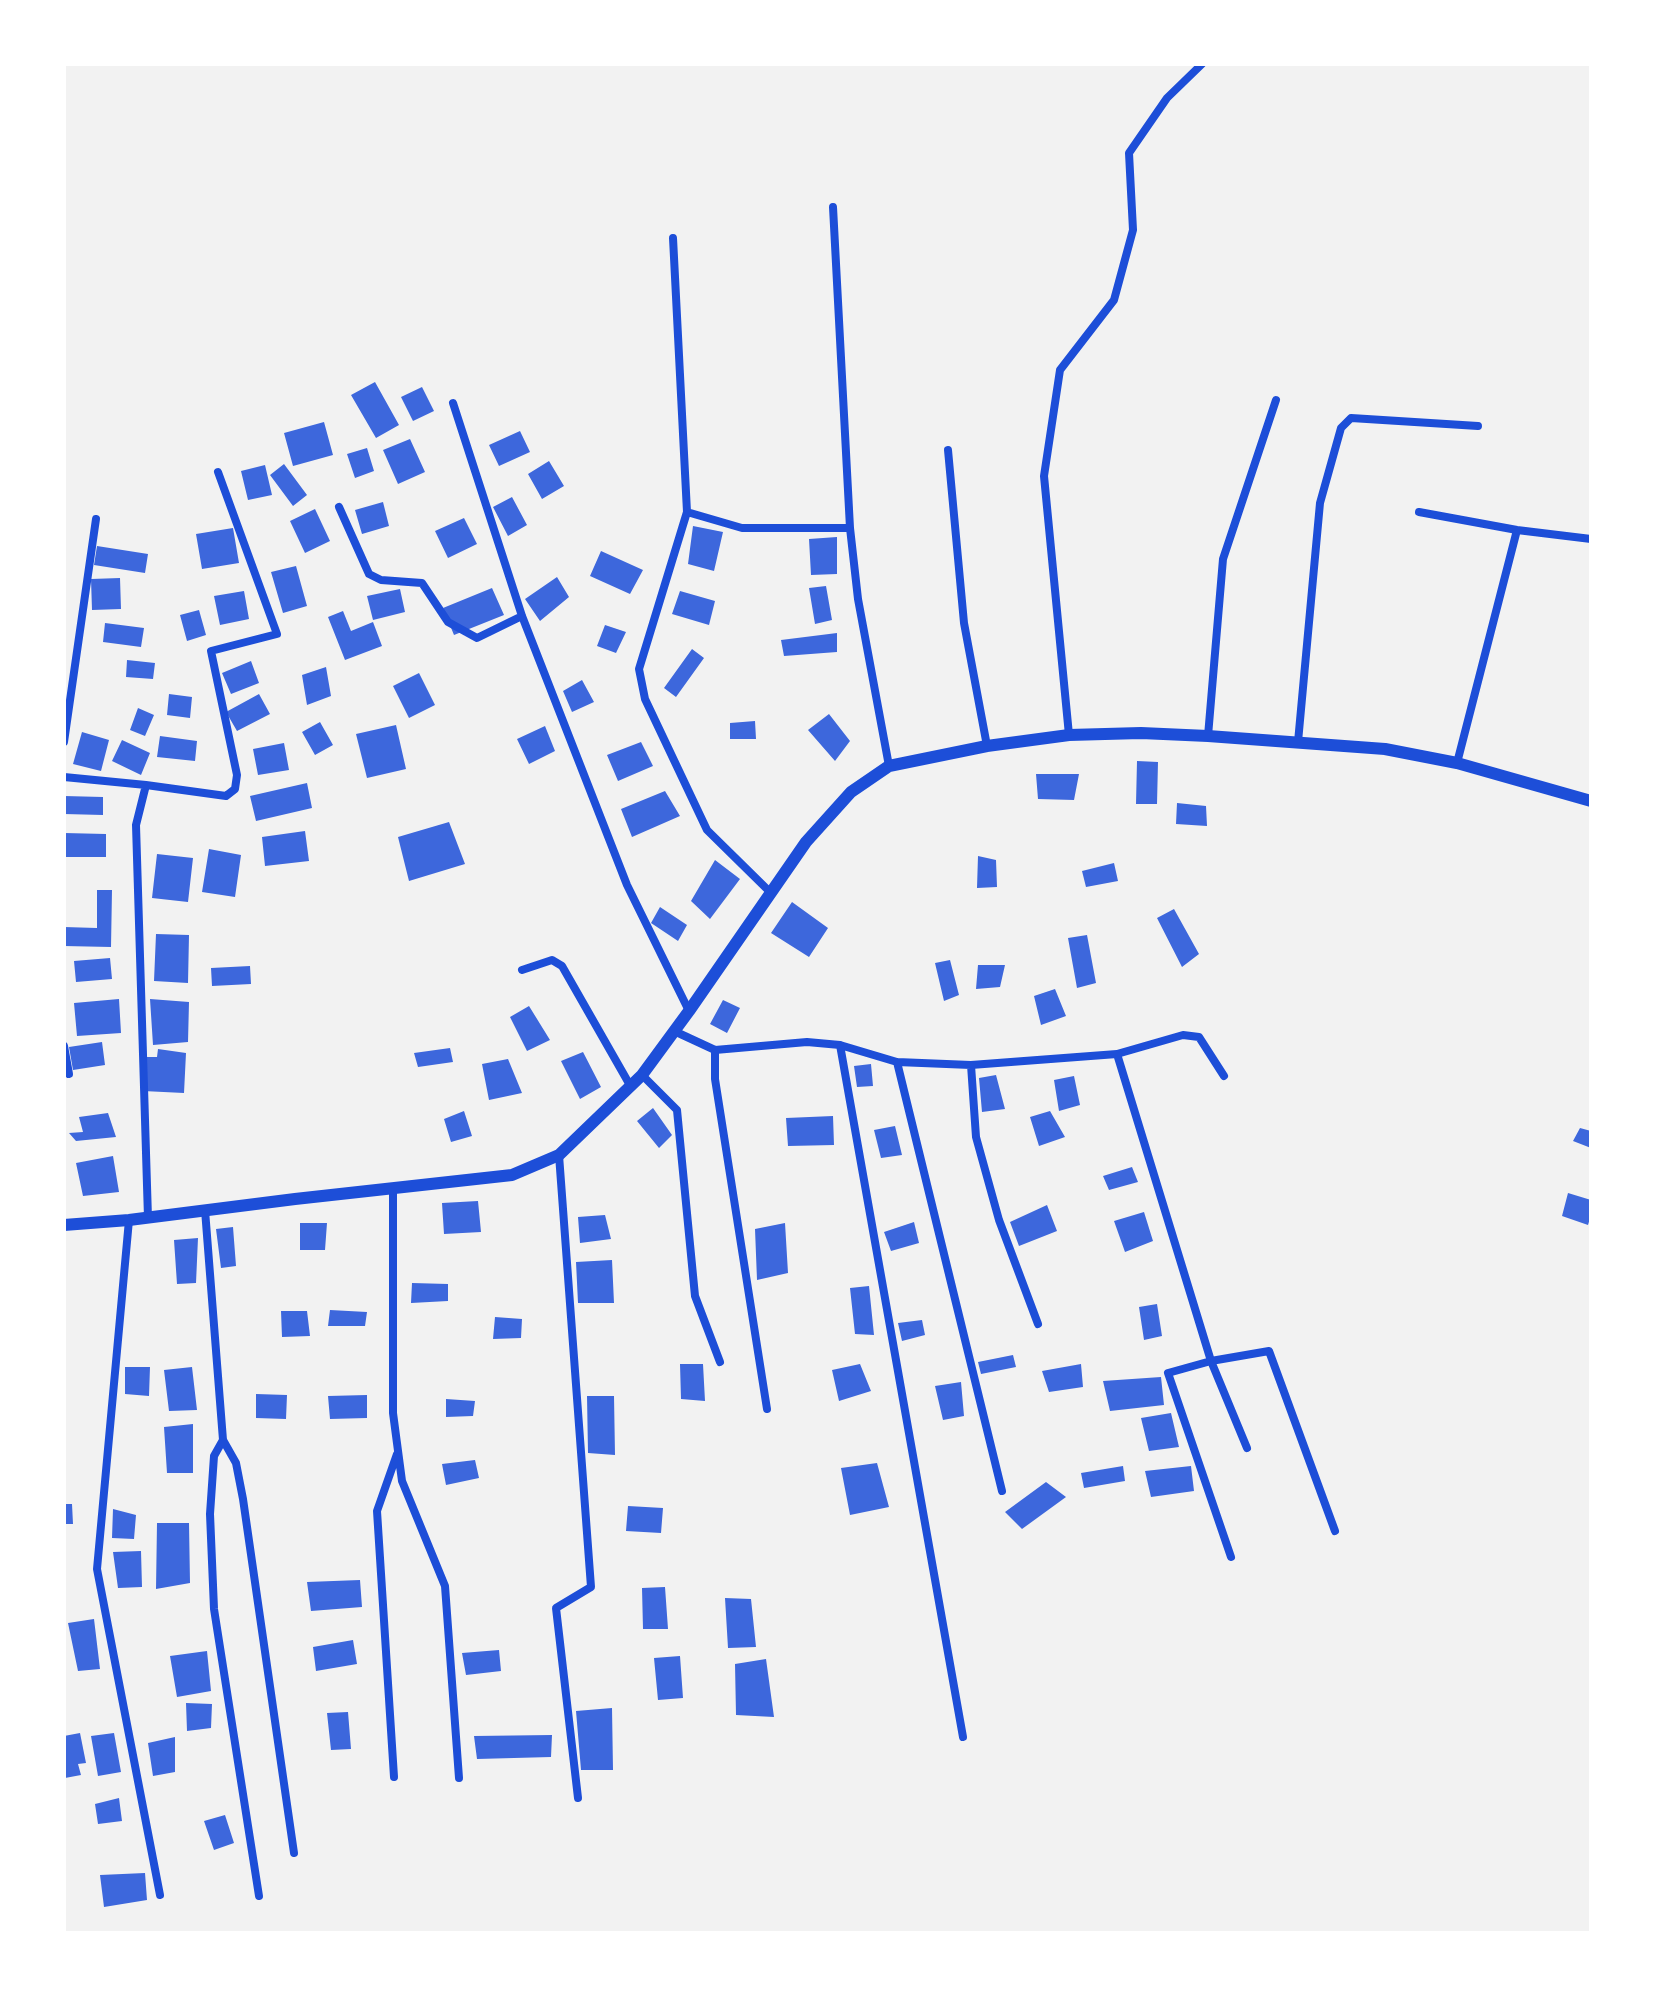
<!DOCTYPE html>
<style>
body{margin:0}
#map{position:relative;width:1655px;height:1997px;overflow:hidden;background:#f2f2f2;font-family:"Source Sans 3",sans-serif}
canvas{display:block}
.frame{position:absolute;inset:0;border:66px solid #fff;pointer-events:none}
</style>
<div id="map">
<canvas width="1655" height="1997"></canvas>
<div class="frame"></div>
</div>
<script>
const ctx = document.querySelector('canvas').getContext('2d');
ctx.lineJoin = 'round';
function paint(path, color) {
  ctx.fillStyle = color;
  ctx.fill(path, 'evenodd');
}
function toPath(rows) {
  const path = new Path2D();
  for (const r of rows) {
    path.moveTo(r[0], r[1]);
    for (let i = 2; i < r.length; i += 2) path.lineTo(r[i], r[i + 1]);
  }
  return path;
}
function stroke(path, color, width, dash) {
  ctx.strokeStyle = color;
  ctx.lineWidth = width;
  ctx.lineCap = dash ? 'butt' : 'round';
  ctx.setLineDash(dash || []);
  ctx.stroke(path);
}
const building = toPath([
 [375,382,399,425,376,438,351,395],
 [422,387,434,411,413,421,401,397],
 [324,422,333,455,293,466,284,433],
 [520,431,530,452,499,466,489,445],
 [410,439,425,472,398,484,383,450],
 [367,448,374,471,355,478,347,454],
 [549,461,564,486,542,499,528,474],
 [284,464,307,495,293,506,270,475],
 [265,465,272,495,248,500,241,471],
 [512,497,527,525,508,536,493,507],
 [383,502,389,526,362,534,355,510],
 [315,509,330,541,305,553,290,521],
 [464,518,477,544,448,558,435,531],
 [693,526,723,532,714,571,688,564],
 [233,528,239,563,202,569,196,534],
 [837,537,837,574,811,575,809,539],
 [97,546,148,554,145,573,94,565],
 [601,551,643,570,630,594,590,576],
 [296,566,307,606,283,613,271,572],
 [557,577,569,597,540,621,525,599],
 [120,578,121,609,92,610,91,579],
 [826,586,832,620,815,624,809,588],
 [492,588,504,615,454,635,443,608],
 [400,589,405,612,373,620,367,596],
 [244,591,249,619,220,625,214,596],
 [680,591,715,601,709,625,672,614],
 [199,610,206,635,187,641,180,615],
 [343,611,351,631,373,622,382,646,345,660,328,617],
 [105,623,144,628,141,647,103,642],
 [605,625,626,632,616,653,597,646],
 [837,633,837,652,784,656,781,640],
 [692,649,704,658,676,697,664,688],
 [127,660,155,663,153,679,126,677],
 [251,661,259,683,231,694,222,673],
 [326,667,331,696,307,705,302,675],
 [419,673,435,705,409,718,393,686],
 [582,680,594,702,572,712,563,691],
 [169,694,192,697,190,718,167,715],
 [259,694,270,714,237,731,226,712],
 [138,708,154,715,145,736,130,730],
 [829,714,850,741,835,761,808,730],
 [755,721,756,739,730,739,730,723],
 [320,722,333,745,315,755,302,732],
 [396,725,406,769,367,778,356,734],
 [545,726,555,751,529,764,517,739],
 [82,732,109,740,101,771,73,764],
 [160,736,197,741,195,761,157,757],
 [122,740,150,753,141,775,112,761],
 [641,742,653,766,618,781,607,755],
 [284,743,289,770,258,775,253,749],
 [1137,761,1158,762,1157,804,1136,804],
 [1036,774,1079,774,1074,800,1038,799],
 [307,783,312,808,256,821,250,796],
 [665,791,680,816,632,837,621,809],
 [64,796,103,797,103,815,64,814],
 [1177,803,1206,806,1207,826,1176,824],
 [449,822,465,864,409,881,398,837],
 [305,831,309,861,265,866,262,837],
 [64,833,106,834,106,857,64,857],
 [209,849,241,855,235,897,202,892],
 [157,854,193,858,188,902,152,898],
 [978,856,996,860,997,887,977,888],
 [715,860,740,879,710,919,691,901],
 [1114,863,1118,881,1086,887,1082,871],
 [97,890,112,890,111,947,64,946,64,927,97,928],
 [792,902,828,928,809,957,771,933],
 [660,907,687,925,678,941,651,923],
 [1174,909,1199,954,1182,967,1157,918],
 [156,934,189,935,188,983,154,981],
 [1087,935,1096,983,1077,988,1068,938],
 [110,958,112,979,76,982,74,961],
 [950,960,959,995,944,1001,935,963],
 [978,965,1005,965,1000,987,976,989],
 [250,966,251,984,212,986,211,968],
 [1055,989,1066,1016,1041,1025,1034,996],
 [119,999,121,1033,77,1036,74,1003],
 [150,999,189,1002,188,1042,153,1045],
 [723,1000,740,1008,727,1033,710,1024],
 [529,1006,550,1040,527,1051,510,1017],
 [102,1042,105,1065,73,1070,69,1047],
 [450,1048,453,1062,418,1067,414,1053],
 [158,1049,186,1053,184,1093,143,1091,145,1057,157,1057],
 [583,1052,601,1087,580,1099,561,1061],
 [508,1059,522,1093,489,1100,482,1064],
 [871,1064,873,1086,857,1087,854,1066],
 [996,1075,1005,1109,982,1112,979,1078],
 [1074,1076,1080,1105,1059,1111,1054,1080],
 [653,1108,672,1135,659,1148,637,1121],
 [464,1111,472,1136,451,1142,444,1119],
 [1050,1111,1065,1137,1039,1146,1030,1117],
 [108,1113,116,1137,76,1141,69,1133,83,1132,79,1117],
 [833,1116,834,1145,788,1146,786,1118],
 [895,1126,902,1155,881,1158,874,1130],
 [1580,1128,1591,1131,1591,1148,1573,1141],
 [113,1156,119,1192,83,1196,76,1163],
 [1132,1167,1138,1182,1109,1190,1103,1176],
 [1568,1193,1591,1200,1591,1215,1588,1225,1562,1216],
 [478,1201,481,1232,444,1234,442,1203],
 [1047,1205,1057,1231,1019,1246,1010,1222],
 [1144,1212,1153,1241,1125,1252,1114,1221],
 [605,1215,611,1239,580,1243,578,1217],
 [914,1222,919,1243,891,1251,884,1232],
 [300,1223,327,1223,325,1250,300,1250],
 [785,1223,788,1273,757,1280,755,1229],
 [233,1227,236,1266,221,1268,216,1229],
 [198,1238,196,1283,177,1284,174,1240],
 [612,1260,614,1303,578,1303,576,1262],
 [412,1283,448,1284,448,1301,411,1303],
 [869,1286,874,1335,855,1334,850,1288],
 [1157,1304,1162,1336,1144,1340,1139,1307],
 [330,1310,367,1312,365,1326,328,1326],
 [281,1311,307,1311,310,1336,282,1337],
 [495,1317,522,1319,521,1338,493,1339],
 [922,1320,925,1335,902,1341,898,1323],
 [1013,1355,1016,1367,981,1374,978,1362],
 [680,1364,703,1364,705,1401,681,1399],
 [860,1364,871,1391,839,1401,832,1370],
 [1081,1364,1083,1387,1049,1392,1042,1371],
 [125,1367,150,1367,149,1396,125,1394],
 [192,1367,197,1410,169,1411,164,1370],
 [1161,1377,1164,1405,1110,1411,1103,1381],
 [961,1382,964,1416,943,1420,935,1386],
 [256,1394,287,1395,286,1419,256,1418],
 [367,1395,367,1418,330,1419,328,1396],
 [587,1396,614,1396,615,1455,588,1453],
 [446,1399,475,1401,473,1416,446,1417],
 [1171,1413,1179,1447,1149,1451,1141,1418],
 [193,1424,193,1473,167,1473,164,1427],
 [475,1460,479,1478,446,1485,442,1464],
 [877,1463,889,1507,850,1515,841,1468],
 [1123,1466,1125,1481,1084,1488,1081,1473],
 [1191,1466,1194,1491,1151,1497,1145,1471],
 [1046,1482,1066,1497,1022,1529,1005,1512],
 [64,1504,72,1504,73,1524,64,1524],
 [628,1506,663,1508,661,1533,626,1531],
 [113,1509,136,1515,134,1539,112,1538],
 [157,1523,189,1523,190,1583,156,1589],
 [141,1551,142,1587,118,1588,113,1552],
 [360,1580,362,1607,311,1611,307,1582],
 [665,1587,668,1629,643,1629,642,1588],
 [725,1598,751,1599,756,1647,728,1648],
 [94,1619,100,1669,78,1671,68,1623],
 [353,1640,357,1664,316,1671,313,1647],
 [499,1650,501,1671,466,1675,462,1653],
 [207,1651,211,1691,177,1697,170,1656],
 [680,1656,683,1698,658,1700,654,1658],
 [766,1659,774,1717,736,1715,735,1664],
 [186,1703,212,1704,211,1728,187,1731],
 [612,1708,613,1770,581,1770,576,1711],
 [348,1712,351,1749,331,1750,327,1713],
 [80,1733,86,1763,78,1764,81,1775,65,1778,64,1736],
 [114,1733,121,1772,98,1776,91,1736],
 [552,1735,551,1757,477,1759,474,1736],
 [175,1737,175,1772,153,1776,148,1743],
 [119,1798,122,1821,98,1824,95,1804],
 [225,1815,234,1843,214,1850,204,1821],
 [145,1873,147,1900,104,1907,100,1875]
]);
const minor = toPath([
 [833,207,850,528,858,599,889,766],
 [673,238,687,512,639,669,645,699,707,830,770,892],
 [453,403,522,616,627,885,689,1011],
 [948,450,964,623,987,746],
 [339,507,369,574,381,580,422,583,448,622,477,638,522,616],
 [687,512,742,528,850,528],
 [1419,512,1517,530,1591,539],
 [1069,735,1044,476,1060,370,1114,300,1133,230,1129,153,1167,98,1202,64],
 [1208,736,1223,559,1276,400],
 [64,742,96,519],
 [1298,742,1320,503,1341,428,1351,418,1478,426],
 [1457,763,1517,530],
 [64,777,146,785,136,825,148,1218],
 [146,785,226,796,235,789,237,775,211,651,277,634,218,472],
 [522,970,552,960,562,966,631,1087],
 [674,1031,715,1050,807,1042,840,1045,897,1062,971,1065,1117,1054,1183,1035,1199,1037,1224,1076],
 [840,1045,963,1737],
 [64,1046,69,1074],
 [715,1050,715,1079,767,1409],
 [1117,1054,1211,1361,1247,1448],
 [897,1062,1002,1491],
 [971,1065,976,1137,999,1220,1038,1324],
 [642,1075,677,1110,695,1296,720,1362],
 [559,1155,591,1587,556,1608,578,1798],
 [393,1189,393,1413,402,1481,445,1586,459,1778],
 [205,1210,223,1440,236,1463,243,1499,294,1853],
 [129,1220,97,1569,160,1895],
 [223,1440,214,1456,210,1514,214,1609,259,1896],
 [1231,1557,1168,1373,1211,1361,1269,1351,1335,1531],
 [394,1777,377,1511,397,1454]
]);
const primary = toPath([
 [64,1225,129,1220,295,1199,512,1175,559,1155,642,1075,689,1011,806,842,851,792,889,766,987,746,1069,735,1141,733,1208,736,1385,749,1457,763,1591,801]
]);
paint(building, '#3d67dc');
stroke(minor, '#1d4ed8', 8);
stroke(primary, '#1d4ed8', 12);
</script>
